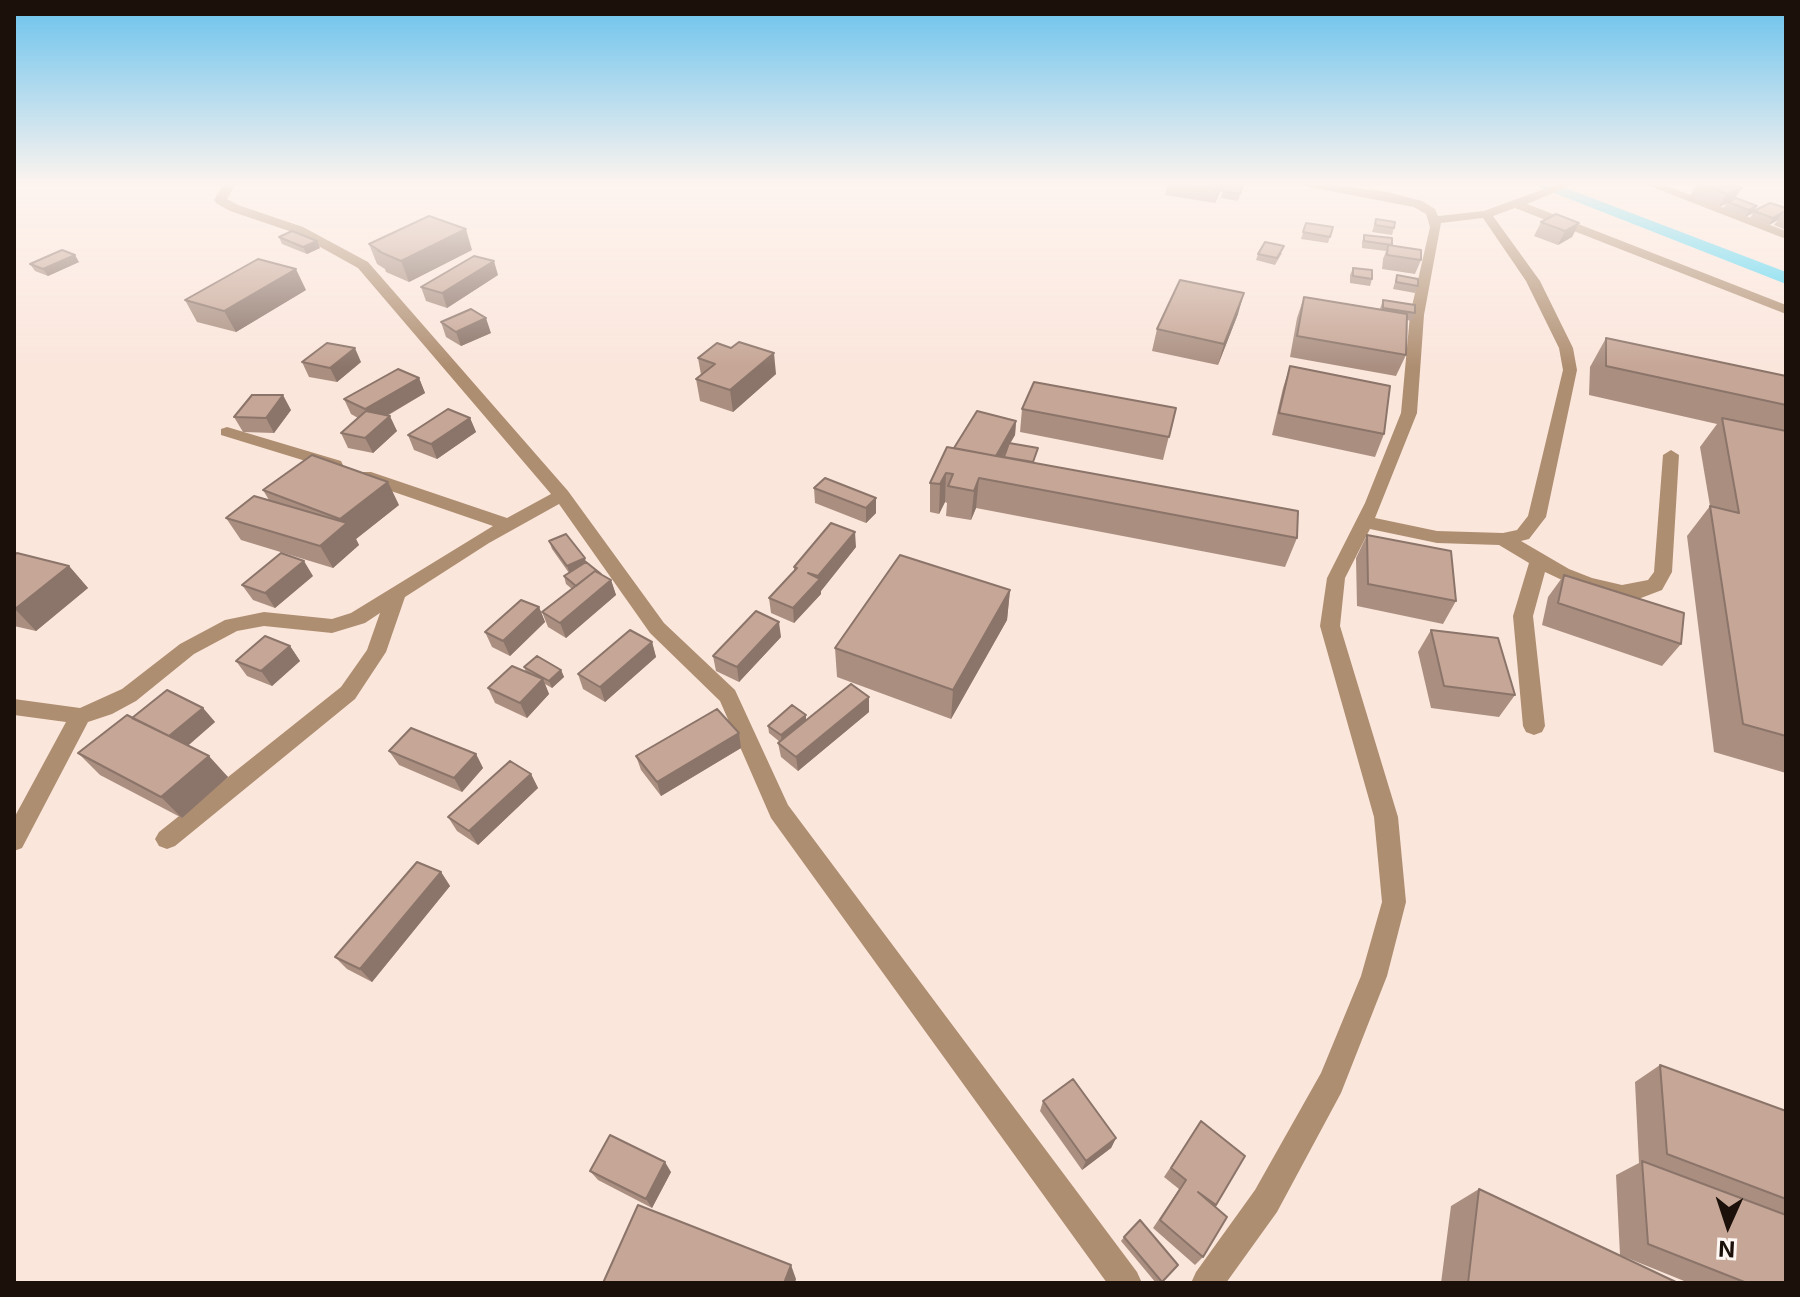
<!DOCTYPE html>
<style>
body{margin:0}
#map{position:relative;width:1800px;height:1297px;overflow:hidden;background:#fbe6dc;font-family:Inter,sans-serif}
canvas{display:block}
.frame{position:absolute;inset:0;border:16px solid #1b100a;pointer-events:none}
.north{position:absolute;left:1688px;top:1185px;width:80px;height:80px;-webkit-text-stroke:6px #fef7f3;paint-order:stroke;rotate:183deg;font-size:22px;font-weight:700;line-height:32px;text-align:center;color:#1b100a}
.north::after{content:'';display:block;margin:auto;width:28px;height:36px;background:#1b100a;clip-path:polygon(50% 0,100% 100%,50% 72%,0 100%)}
</style>
<div id="map">
<canvas width="1800" height="1297"></canvas>
<div class="frame"></div>
<div class="north">N</div>
</div>
<script>
const ctx = document.querySelector('canvas').getContext('2d');
ctx.lineJoin = 'round';
function toPath(rows) {
  const path = new Path2D();
  for (const r of rows) {
    path.moveTo(r[0], r[1]);
    for (let i = 2; i < r.length; i += 2) path.lineTo(r[i], r[i + 1]);
  }
  return path;
}
function paint(path, color) {
  ctx.fillStyle = color;
  ctx.fill(path, 'evenodd');
}
function stroke(path, color, width, dash) {
  ctx.strokeStyle = color;
  ctx.lineWidth = width;
  ctx.lineCap = dash ? 'butt' : 'round';
  ctx.setLineDash(dash || []);
  ctx.stroke(path);
}
const canal = toPath([
 [1534,185,1558,185,1786,272,1786,284,1534,185]
]);
const minor = toPath([
 [223,185,235,185,227,199,238,205,303,227,368,262,568,491,664,623,735,690,788,805,1137,1272,1142,1283,1107,1283,771,818,720,701,650,633,559,504,489,543,405,597,386,652,355,699,175,846,167,849,159,846,155,839,159,832,341,687,367,650,380,613,365,623,332,633,264,626,237,631,194,654,136,701,112,714,88,722,22,848,14,851,14,818,66,722,14,715,14,699,80,708,122,689,180,644,225,620,264,612,332,619,351,613,493,526,359,480,357,476,359,472,371,472,507,518,551,494,358,268,295,233,230,211,216,203,214,200,223,185],
 [1299,185,1334,185,1387,192,1422,201,1435,209,1438,216,1484,211,1555,185,1572,185,1527,204,1786,305,1786,314,1515,208,1493,216,1540,281,1573,348,1577,370,1546,517,1529,539,1521,541,1569,569,1592,578,1622,585,1648,580,1654,572,1663,455,1671,450,1679,455,1672,572,1662,590,1641,598,1622,599,1581,589,1545,572,1533,616,1545,726,1542,732,1534,735,1526,732,1523,726,1513,616,1529,563,1499,545,1437,543,1370,529,1345,578,1340,626,1398,817,1406,902,1387,976,1341,1093,1277,1212,1226,1283,1191,1283,1196,1272,1255,1190,1321,1073,1361,976,1382,902,1374,817,1320,626,1327,578,1365,503,1401,413,1410,315,1430,227,1426,214,1414,207,1299,185],
 [1483,218,1526,281,1559,348,1563,370,1528,516,1517,530,1503,533,1437,531,1375,518,1417,413,1424,315,1441,223,1483,218],
 [1647,185,1664,185,1786,231,1786,239,1647,185],
 [227,427,341,461,343,465,335,470,221,435,221,429,227,427]
]);
const wall = toPath([
 [1167,185,1223,185,1215,203,1165,195],
 [1224,185,1243,185,1238,201,1221,198],
 [1696,185,1735,185,1735,199,1754,211,1786,208,1786,230,1774,225,1778,220,1769,225,1750,218,1753,213,1745,217,1723,209,1726,204,1719,207,1690,196],
 [1376,219,1394,228,1392,235,1372,232],
 [1541,222,1579,223,1572,237,1558,245,1534,236],
 [1306,223,1333,227,1328,243,1301,239],
 [1364,235,1392,246,1421,260,1415,274,1382,269,1383,259,1386,251,1362,248,1362,242],
 [279,237,320,248,307,254,282,244],
 [369,244,472,250,409,282,386,272,385,269,377,264],
 [1282,253,1275,265,1256,260,1258,254],
 [79,262,48,276,35,271,30,264],
 [1353,268,1372,279,1370,286,1350,283,1350,275],
 [498,275,447,308,426,301,421,287],
 [1397,275,1418,286,1415,293,1393,289],
 [306,290,236,332,197,322,185,300],
 [1304,297,1380,309,1383,300,1415,313,1412,321,1407,320,1406,355,1396,376,1290,357,1297,318],
 [1238,314,1218,365,1152,351,1157,329],
 [441,322,491,333,461,346,446,337],
 [1606,338,1786,376,1786,773,1714,752,1687,536,1710,506,1700,447,1717,424,1589,395,1590,367],
 [731,348,776,374,733,412,700,401,696,379,701,375,698,358],
 [302,362,361,362,337,382,309,377],
 [1290,366,1384,434,1375,457,1272,435,1283,388],
 [419,378,425,393,387,416,397,431,373,453,348,448,341,433,358,418,351,414,344,399],
 [1176,408,1163,460,1020,432,1022,409],
 [291,410,274,433,243,432,234,417],
 [470,418,476,432,437,459,414,450,408,435],
 [1016,421,1015,435,1010,443,1036,463,1297,538,1285,567,976,508,971,520,946,516,947,503,945,502,939,514,930,512,930,483,954,448],
 [814,488,876,498,876,513,866,523,815,503],
 [263,490,399,505,356,539,359,545,333,568,241,540,226,518,269,500],
 [1367,535,1456,601,1443,624,1357,606,1356,558],
 [549,541,586,562,601,574,611,580,616,595,566,638,548,627,542,612,572,589,566,584,564,576,569,573,552,549],
 [856,547,821,591,821,594,794,623,771,613,769,598,794,571,794,567],
 [14,555,69,566,88,588,36,631,14,626],
 [1564,575,1681,644,1662,666,1542,625,1548,597],
 [313,576,275,608,253,600,242,585],
 [1010,590,1007,620,951,719,837,677,835,648],
 [539,607,545,622,510,656,492,647,485,632],
 [1431,630,1515,695,1499,717,1431,708,1418,652],
 [781,637,739,682,716,671,713,656],
 [652,642,656,657,605,702,583,689,578,674],
 [290,646,300,661,272,686,247,676,236,661],
 [524,667,561,670,564,677,552,688,545,684,549,694,527,718,495,703,488,688,526,672],
 [203,708,215,722,188,745,228,777,182,818,100,775,78,753,132,718],
 [869,712,798,771,781,757,778,743,780,742,769,733,768,726,806,715,806,720],
 [739,733,741,748,661,796,641,770,636,756],
 [389,751,476,754,483,768,462,792,399,765],
 [531,774,538,788,478,845,457,831,448,817],
 [441,872,450,886,372,982,347,969,335,957],
 [1660,1065,1786,1111,1786,1283,1689,1283,1620,1255,1616,1175,1639,1163,1635,1082],
 [1043,1101,1116,1138,1111,1148,1082,1170,1040,1111],
 [1201,1121,1245,1156,1215,1206,1203,1257,1195,1265,1153,1228,1179,1189,1164,1177],
 [590,1171,671,1172,652,1208,598,1180],
 [1479,1189,1678,1283,1441,1283,1451,1206],
 [1124,1237,1178,1265,1161,1283,1156,1283,1121,1241]
]);
const shadedWall = toPath([
 [1220,185,1223,185,1215,203,1218,190],
 [1742,188,1733,201,1728,202,1719,207,1727,194],
 [1757,206,1753,213,1745,217,1749,210],
 [1782,213,1778,220,1769,225,1773,218],
 [1579,223,1572,237,1558,245,1565,231],
 [466,229,472,250,409,282,401,261],
 [317,241,320,248,307,254,303,247],
 [75,255,79,262,48,276,43,269],
 [494,261,498,275,447,308,442,293],
 [296,269,306,290,236,332,224,311],
 [1244,293,1238,314,1218,365,1224,344],
 [486,318,491,333,461,346,456,332],
 [355,348,361,362,337,382,330,368],
 [774,353,776,374,733,412,730,390],
 [419,378,425,393,372,424,365,409],
 [283,395,291,410,274,433,266,418],
 [390,416,397,431,373,453,365,438],
 [470,418,476,432,437,459,431,444],
 [1016,421,1015,435,990,479,991,464],
 [946,473,945,502,939,514,940,484],
 [979,478,976,508,971,520,974,491],
 [388,482,399,505,356,539,359,545,333,568,320,546,344,526,340,519],
 [876,498,876,513,866,523,866,508],
 [855,532,856,547,821,591,821,594,794,623,793,608,819,580,818,576],
 [585,558,587,566,570,574,567,566],
 [304,561,313,576,275,608,265,593],
 [69,566,88,588,36,631,15,609],
 [611,580,616,595,566,638,560,623],
 [1010,590,1007,620,951,719,953,690],
 [539,607,545,622,510,656,503,641],
 [779,622,781,637,739,682,737,667],
 [652,642,656,657,605,702,600,687],
 [290,646,300,661,272,686,261,671],
 [561,670,564,677,552,688,549,681],
 [543,679,549,694,527,718,520,703],
 [869,697,869,712,798,771,796,757],
 [203,708,215,722,182,751,169,736],
 [806,715,806,722,782,743,781,735],
 [739,733,741,748,661,796,657,782],
 [476,754,483,768,462,792,454,778],
 [209,756,228,777,182,818,161,797],
 [531,774,538,788,478,845,469,831],
 [441,872,450,886,372,982,360,969],
 [1116,1138,1111,1148,1082,1170,1086,1161],
 [665,1162,671,1172,652,1208,646,1199],
 [791,1265,796,1279,795,1283,784,1283]
]);
const building = toPath([
 [1192,185,1220,185,1218,190,1192,185],
 [1224,185,1243,185,1240,194,1222,191,1224,185],
 [1705,185,1735,185,1742,188,1727,194,1705,185],
 [1736,198,1757,206,1749,210,1728,202,1736,198],
 [1770,203,1786,208,1786,210,1773,218,1754,211,1770,203],
 [1556,214,1579,223,1565,231,1541,222,1556,214],
 [429,216,466,229,401,261,378,251,380,251,369,244,429,216],
 [1376,219,1395,222,1394,228,1375,225,1376,219],
 [1306,223,1333,227,1330,237,1303,232,1306,223],
 [292,231,317,241,303,247,279,237,292,231],
 [1364,235,1392,238,1392,245,1364,241,1364,235],
 [1265,242,1284,246,1277,258,1258,254,1265,242],
 [1388,245,1421,250,1421,260,1387,255,1388,245],
 [62,250,75,255,43,269,30,264,62,250],
 [474,256,494,261,442,293,421,287,474,256],
 [258,259,296,269,224,311,185,300,258,259],
 [1353,268,1372,270,1372,279,1353,276,1353,268],
 [1397,275,1418,279,1418,286,1396,282,1397,275],
 [1180,280,1244,293,1224,344,1157,329,1180,280],
 [1304,297,1407,314,1406,355,1297,336,1304,297],
 [1383,300,1415,305,1415,313,1383,308,1383,300],
 [471,309,486,318,456,332,441,322,471,309],
 [1606,338,1786,376,1786,405,1606,366,1606,338],
 [739,342,774,353,730,390,696,379,715,364,698,358,717,343,731,348,739,342],
 [327,343,355,348,330,368,302,362,327,343],
 [1290,366,1390,386,1384,434,1279,413,1290,366],
 [398,369,419,378,365,409,344,399,398,369],
 [1034,382,1176,408,1169,437,1022,409,1034,382],
 [252,395,283,395,266,418,234,417,252,395],
 [448,409,470,418,431,444,408,435,448,409],
 [366,411,390,416,365,438,341,433,366,411],
 [977,411,1016,421,996,456,954,448,977,411],
 [1722,418,1786,431,1786,736,1743,724,1710,506,1739,513,1722,418],
 [1009,443,1038,448,1033,462,1004,457,1009,443],
 [947,447,1298,511,1297,538,979,478,974,491,948,486,953,474,946,473,940,484,930,483,947,447],
 [312,455,388,482,340,519,263,490,312,455],
 [825,478,876,498,866,508,814,488,825,478],
 [254,496,347,523,320,546,226,518,254,496],
 [831,523,855,532,818,576,808,573,820,579,793,608,769,598,797,568,794,567,831,523],
 [566,534,585,558,567,566,549,541,566,534],
 [1367,535,1451,551,1456,601,1368,584,1367,535],
 [17,553,69,566,15,609,14,609,14,555,17,553],
 [281,553,304,561,265,593,242,585,281,553],
 [900,555,1010,590,953,690,835,648,900,555],
 [586,562,601,574,595,571,576,586,564,576,586,562],
 [595,571,611,580,560,623,542,612,595,571],
 [1564,575,1684,613,1681,644,1558,603,1564,575],
 [521,600,539,607,503,641,485,632,521,600],
 [756,611,779,622,737,667,713,656,756,611],
 [630,630,652,642,600,687,578,674,630,630],
 [1431,630,1498,638,1515,695,1444,686,1431,630],
 [265,636,290,646,261,671,236,661,265,636],
 [537,656,561,670,549,681,524,667,537,656],
 [512,666,543,679,520,703,488,688,512,666],
 [851,684,869,697,796,757,778,743,851,684],
 [167,690,203,708,169,736,132,718,167,690],
 [792,705,806,715,781,735,768,726,792,705],
 [717,709,739,733,657,782,636,756,717,709],
 [127,715,209,756,161,797,78,753,127,715],
 [411,728,476,754,454,778,389,751,411,728],
 [510,761,531,774,469,831,448,817,510,761],
 [417,862,441,872,360,969,335,957,417,862],
 [1660,1065,1786,1111,1786,1199,1667,1154,1660,1065],
 [1073,1079,1116,1138,1086,1161,1043,1101,1073,1079],
 [1201,1121,1245,1156,1216,1205,1198,1192,1227,1217,1203,1257,1160,1220,1186,1180,1171,1168,1201,1121],
 [610,1135,665,1162,646,1199,590,1171,610,1135],
 [1642,1161,1786,1215,1786,1283,1747,1283,1648,1244,1642,1161],
 [1479,1189,1678,1283,1468,1283,1479,1189],
 [638,1205,791,1265,784,1283,603,1283,638,1205],
 [1140,1220,1178,1265,1162,1282,1124,1237,1140,1220]
]);
paint(canal, '#4ad6f5');
paint(minor, '#ae8e71');
paint(wall, '#aa8f81');
paint(shadedWall, '#8b7469');
paint(building, '#c6a696');
stroke(building, '#8b7469', 2);
const sky = ctx.createLinearGradient(0, 0, 0, 367);
sky.addColorStop(0, '#69c2ed');
sky.addColorStop(0.5, '#fdf4ef');
sky.addColorStop(1, '#fdf4ef00');
ctx.fillStyle = sky;
ctx.fillRect(0, 0, 1800, 367);
</script>
